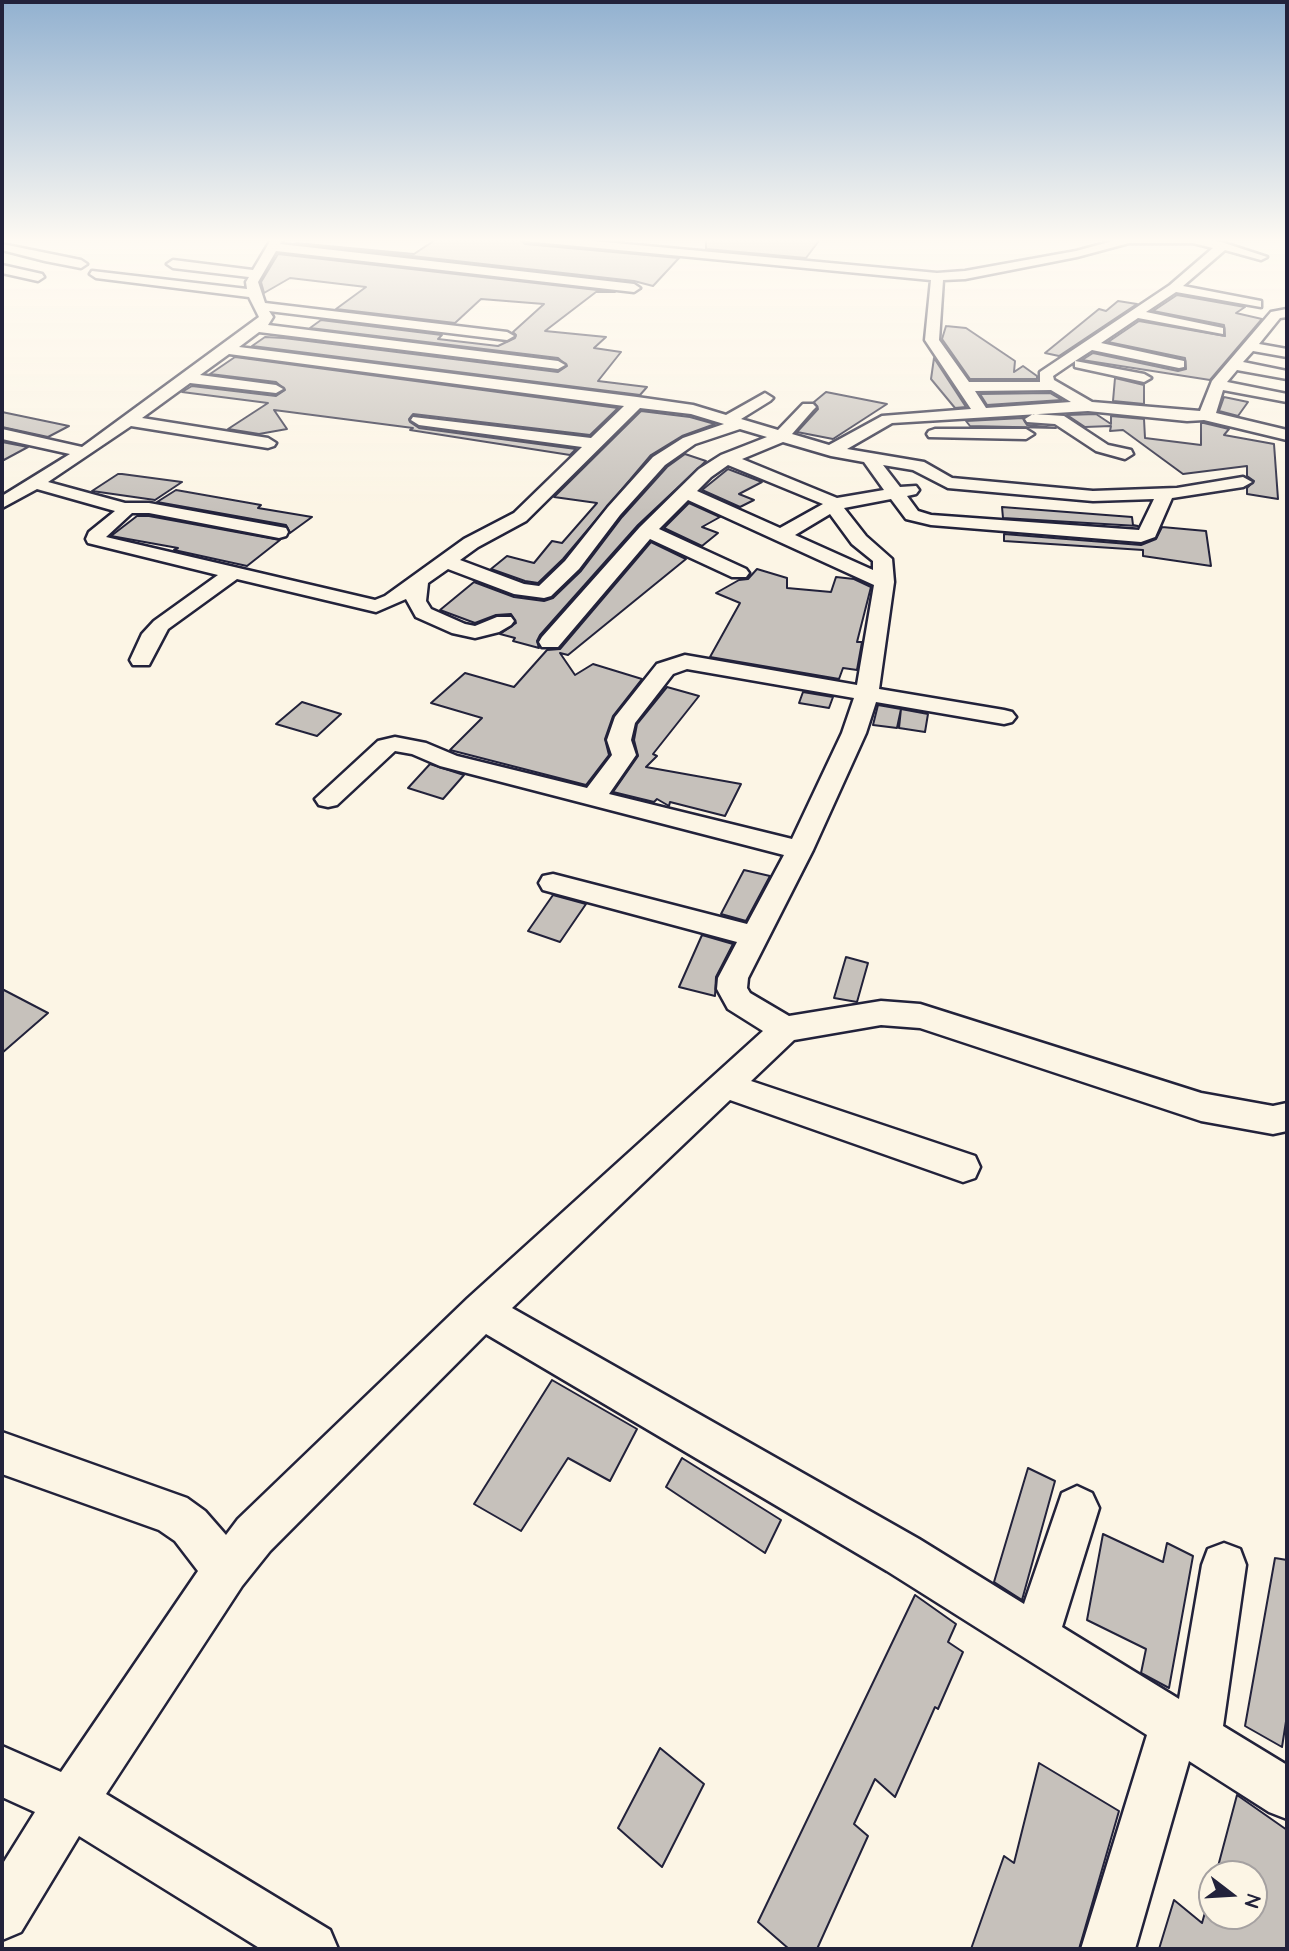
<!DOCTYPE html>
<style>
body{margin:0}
#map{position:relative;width:1289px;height:1951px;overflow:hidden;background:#fcf5e5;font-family:"Architects Daughter",sans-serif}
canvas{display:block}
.frame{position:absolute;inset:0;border:4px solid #22223b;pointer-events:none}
.north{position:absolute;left:1198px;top:1860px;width:70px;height:70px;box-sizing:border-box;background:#fcf5e5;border:2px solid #a5a1a1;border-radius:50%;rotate:107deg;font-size:19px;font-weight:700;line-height:28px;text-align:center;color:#22223b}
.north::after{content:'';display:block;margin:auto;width:24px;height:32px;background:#22223b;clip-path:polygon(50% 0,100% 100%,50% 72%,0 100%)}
</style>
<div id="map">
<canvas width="1289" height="1951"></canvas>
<div class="frame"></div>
<div class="north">N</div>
</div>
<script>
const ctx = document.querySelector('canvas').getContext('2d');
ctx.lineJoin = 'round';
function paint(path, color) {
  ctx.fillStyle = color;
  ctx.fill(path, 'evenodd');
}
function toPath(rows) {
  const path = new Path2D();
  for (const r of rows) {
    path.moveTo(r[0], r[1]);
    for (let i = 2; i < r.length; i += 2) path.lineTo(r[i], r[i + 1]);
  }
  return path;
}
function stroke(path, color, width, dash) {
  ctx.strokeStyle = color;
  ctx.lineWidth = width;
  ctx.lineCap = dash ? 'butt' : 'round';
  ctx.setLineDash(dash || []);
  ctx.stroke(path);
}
const building = toPath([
 [438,238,517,238,525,244,679,258,653,286,634,281,296,243,414,254,438,238],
 [706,238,821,238,806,258,706,249,706,238],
 [278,254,615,292,596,292,545,331,606,337,594,348,621,352,598,381,647,387,640,395,252,346,265,337,284,338,558,372,567,366,558,358,310,328,321,320,442,335,438,339,498,346,515,338,516,335,513,332,544,304,481,299,455,323,336,309,366,287,290,278,264,293,261,282,278,254],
 [1177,295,1245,307,1236,313,1262,319,1210,380,1082,360,1093,353,1178,371,1186,369,1185,358,1108,342,1139,321,1225,336,1224,325,1153,311,1177,295],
 [1118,301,1137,304,1059,356,1045,353,1099,309,1106,311,1118,301],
 [946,326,966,328,1015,361,1014,372,1023,366,1037,376,1037,379,970,379,942,339,946,326],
 [235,357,618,408,590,435,413,414,409,419,410,422,419,428,576,449,570,455,410,430,413,428,274,410,287,429,259,434,228,429,268,403,182,392,192,386,276,396,285,390,276,382,210,374,235,357],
 [934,358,966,407,955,408,931,379,934,358],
 [1115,378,1144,385,1144,404,1113,401,1115,378],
 [826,392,887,404,833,439,797,432,818,409,814,402,826,392],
 [1050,393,1062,400,987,405,980,394,1050,393],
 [1224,397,1248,402,1238,416,1219,411,1224,397],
 [641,411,690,417,715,424,682,436,651,455,563,559,538,583,525,581,491,569,507,556,534,563,552,541,562,543,597,503,554,497,641,411],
 [2,412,69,426,48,437,2,427,2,412],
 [1096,414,1111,424,1111,416,1144,419,1145,438,1201,445,1201,423,1204,423,1229,429,1224,435,1274,444,1278,499,1247,494,1247,488,1254,481,1247,476,1247,466,1183,474,1123,430,1110,431,1111,426,1085,427,1067,415,1096,414],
 [1023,418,1027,425,1056,428,970,426,966,421,1023,418],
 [2,442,28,447,2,461,2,442],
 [685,454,706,461,638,525,540,635,537,641,539,648,513,641,515,638,500,634,516,623,511,614,496,615,475,623,440,610,474,582,514,597,544,601,553,598,581,571,622,517,667,467,685,454],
 [728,469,762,482,739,494,754,500,740,507,702,490,728,469],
 [118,474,122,474,182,482,155,500,92,491,118,474],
 [176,490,261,505,258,508,312,517,290,533,286,525,157,502,176,490],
 [689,503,720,517,702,527,718,533,702,546,664,528,689,503],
 [1002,507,1132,517,1133,525,1138,526,1003,518,1002,507],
 [137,516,149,516,280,540,247,566,174,550,178,548,111,536,137,516],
 [1162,527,1206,531,1211,566,1143,556,1143,550,1004,541,1004,534,1141,545,1156,539,1162,527],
 [651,542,686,559,568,655,560,653,575,675,593,664,642,679,613,716,605,739,609,755,586,785,450,750,482,718,431,703,465,673,514,687,547,650,560,649,651,542],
 [757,569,787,578,787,588,831,592,836,577,854,579,871,587,857,642,862,642,857,670,843,668,839,679,710,657,740,603,716,593,739,580,748,579,757,569],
 [667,687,699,696,653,754,657,756,646,767,741,784,725,816,670,802,669,806,657,799,654,802,613,792,638,756,634,740,637,724,667,687],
 [803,692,833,697,829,708,799,703,803,692],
 [302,702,341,714,317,736,276,724,302,702],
 [878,705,901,709,897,728,873,725,878,705],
 [901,709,928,714,925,732,899,728,901,709],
 [430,764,464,775,443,799,408,788,430,764],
 [744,870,770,876,746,921,721,914,744,870],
 [553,895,586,904,560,942,528,931,553,895],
 [702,935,733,944,716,977,715,996,679,987,702,935],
 [846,957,868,963,857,1002,834,998,846,957],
 [2,989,48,1013,2,1053,2,989],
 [552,1380,637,1429,610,1481,568,1458,521,1531,474,1504,552,1380],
 [682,1458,781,1520,765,1553,666,1487,682,1458],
 [1028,1468,1055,1481,1022,1600,994,1582,1028,1468],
 [1103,1534,1163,1562,1167,1543,1193,1556,1169,1688,1141,1673,1146,1649,1087,1620,1103,1534],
 [1275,1558,1287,1560,1287,1715,1282,1747,1245,1726,1275,1558],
 [915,1595,956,1624,948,1642,963,1652,938,1709,935,1707,895,1797,875,1779,854,1824,868,1836,817,1949,789,1949,758,1922,915,1595],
 [660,1748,704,1784,662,1867,618,1828,660,1748],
 [1039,1763,1119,1811,1079,1949,971,1949,1004,1856,1014,1863,1039,1763],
 [1237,1795,1287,1830,1287,1949,1159,1949,1174,1900,1202,1923,1212,1888,1212,1916,1254,1916,1254,1874,1216,1874,1237,1795]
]);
const minor = toPath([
 [272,238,284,238,280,244,634,284,640,288,634,292,276,251,258,282,265,303,507,332,514,336,507,340,269,311,273,317,268,325,558,361,565,365,558,369,259,332,239,347,637,397,693,405,726,415,765,393,773,398,770,401,741,419,778,430,803,404,813,404,816,407,813,410,792,434,829,445,882,416,971,409,925,340,931,280,525,241,519,238,561,238,937,273,965,271,1076,251,1124,238,1199,238,1221,242,1267,257,1261,260,1225,250,1183,286,1261,301,1261,307,1176,292,1146,312,1223,328,1223,334,1138,318,1101,343,1184,361,1184,367,1179,368,1092,350,1075,361,1144,374,1151,378,1144,382,1075,367,1075,361,1053,376,1054,380,1092,402,1200,411,1212,381,1271,312,1287,309,1287,317,1280,318,1259,344,1287,349,1287,357,1253,351,1243,362,1287,371,1287,379,1237,370,1227,382,1287,394,1287,402,1223,390,1216,413,1287,430,1287,440,1204,420,1187,421,1088,411,892,423,847,449,924,462,952,478,1093,491,1177,488,1243,477,1252,482,1243,487,1172,498,1155,537,1141,542,931,525,906,519,891,499,844,508,866,536,892,559,894,582,879,689,1004,710,1012,712,1016,717,1012,722,1004,724,876,702,866,733,813,850,748,978,747,988,750,993,789,1016,881,1001,920,1004,1201,1093,1273,1106,1287,1103,1287,1131,1273,1134,1201,1121,920,1028,881,1025,794,1040,751,1081,975,1156,980,1167,975,1178,963,1182,730,1100,512,1308,919,1539,1024,1604,1062,1493,1077,1486,1092,1493,1099,1508,1062,1627,1179,1699,1202,1565,1208,1549,1224,1543,1240,1549,1246,1565,1223,1726,1287,1765,1287,1819,1269,1812,1189,1761,1135,1949,1081,1949,1147,1735,887,1571,486,1334,270,1551,242,1586,106,1794,330,1930,338,1949,261,1949,79,1836,21,1932,2,1940,2,1865,35,1812,2,1797,2,1746,61,1772,198,1571,175,1541,159,1530,2,1474,2,1432,187,1498,205,1511,226,1535,238,1519,468,1298,763,1031,728,1009,717,989,718,978,737,942,543,890,539,883,543,876,553,874,747,924,784,855,440,766,412,754,395,751,337,805,328,807,319,805,315,799,378,741,395,737,426,743,457,756,587,788,612,755,607,740,615,717,657,664,685,655,857,685,874,585,688,500,659,529,746,569,749,573,746,577,732,577,650,539,558,647,542,647,539,642,542,637,640,527,699,469,721,455,767,437,740,429,695,444,665,465,620,515,579,569,551,596,544,598,514,594,448,569,428,583,426,601,431,609,465,624,475,626,497,617,511,617,514,621,511,625,499,632,475,638,452,633,416,617,406,599,376,612,237,579,168,629,149,665,133,665,130,660,142,634,154,621,218,575,88,543,86,539,89,532,115,511,37,489,2,508,2,496,70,454,2,439,2,429,82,447,259,317,249,297,96,278,90,274,92,271,247,289,246,282,249,277,173,268,167,264,173,260,253,270,272,238],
 [1129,243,1193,243,1213,248,1170,285,1040,372,1040,382,969,382,939,340,943,280,965,279,1077,257,1129,243],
 [229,354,624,406,591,438,413,417,411,420,419,425,582,447,514,513,464,539,385,596,375,600,106,537,132,513,149,513,279,538,286,536,288,532,286,528,149,503,125,503,48,482,131,426,268,448,274,446,276,443,268,438,142,418,190,383,276,393,283,389,276,385,200,375,229,354],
 [1051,390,1071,402,986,408,975,391,1051,390],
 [640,408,691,414,724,424,683,438,653,457,608,507,565,561,539,586,524,584,460,560,478,547,526,521,640,408],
 [783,442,831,456,864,462,884,490,837,498,742,459,783,442],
 [728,465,823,504,780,528,697,491,711,477,728,465],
 [883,465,913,470,948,488,1093,501,1154,499,1139,530,931,515,918,511,907,496,916,494,919,490,916,486,900,487,883,465],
 [830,514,852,544,873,561,873,570,795,535,830,514],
 [687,669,854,698,842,733,792,839,609,794,636,755,631,740,635,723,673,674,687,669],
 [2,244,81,260,87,264,81,268,45,261,2,250,2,244],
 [2,265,42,274,44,277,38,281,2,273,2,265],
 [1033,414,1064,416,1108,445,1131,450,1133,454,1125,459,1096,451,1055,424,1027,422,1025,419,1033,414],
 [935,429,1026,429,1034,434,1026,439,929,437,927,434,929,431,935,429]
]);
paint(building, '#c6c1bb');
stroke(building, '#22223b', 2);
stroke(minor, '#22223b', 5);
paint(minor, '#fcf5e5');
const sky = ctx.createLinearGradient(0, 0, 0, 511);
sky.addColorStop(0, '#92b1d0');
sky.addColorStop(0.47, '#fefaf3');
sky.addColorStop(1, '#fefaf300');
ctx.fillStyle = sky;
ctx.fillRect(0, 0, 1289, 511);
</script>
